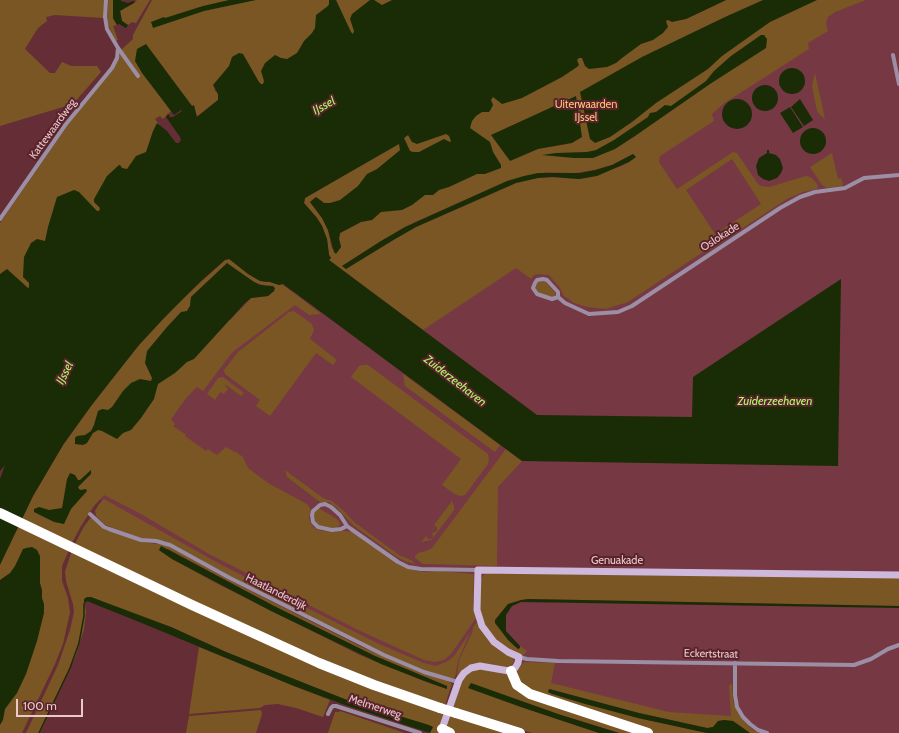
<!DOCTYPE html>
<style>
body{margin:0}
#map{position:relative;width:899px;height:733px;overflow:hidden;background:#652e36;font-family:Cabin,sans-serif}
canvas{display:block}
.scale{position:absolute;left:16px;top:699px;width:67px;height:18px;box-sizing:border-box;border:2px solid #ebc8cb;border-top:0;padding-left:5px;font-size:12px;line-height:14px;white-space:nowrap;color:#ebc8cb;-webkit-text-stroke:3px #59232c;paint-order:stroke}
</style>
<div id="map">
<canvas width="899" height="733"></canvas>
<div class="scale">100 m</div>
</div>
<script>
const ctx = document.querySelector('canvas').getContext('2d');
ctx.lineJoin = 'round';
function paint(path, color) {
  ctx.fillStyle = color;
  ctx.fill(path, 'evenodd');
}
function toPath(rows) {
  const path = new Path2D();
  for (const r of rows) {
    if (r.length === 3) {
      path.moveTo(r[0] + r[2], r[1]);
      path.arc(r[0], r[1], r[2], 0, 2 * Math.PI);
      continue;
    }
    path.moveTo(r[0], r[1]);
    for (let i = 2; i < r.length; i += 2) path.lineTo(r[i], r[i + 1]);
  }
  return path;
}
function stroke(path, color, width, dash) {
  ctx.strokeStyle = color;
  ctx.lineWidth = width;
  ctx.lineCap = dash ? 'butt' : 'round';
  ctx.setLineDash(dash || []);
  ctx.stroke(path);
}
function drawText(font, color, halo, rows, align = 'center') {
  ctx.font = font + ' Cabin,sans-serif';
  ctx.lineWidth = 4;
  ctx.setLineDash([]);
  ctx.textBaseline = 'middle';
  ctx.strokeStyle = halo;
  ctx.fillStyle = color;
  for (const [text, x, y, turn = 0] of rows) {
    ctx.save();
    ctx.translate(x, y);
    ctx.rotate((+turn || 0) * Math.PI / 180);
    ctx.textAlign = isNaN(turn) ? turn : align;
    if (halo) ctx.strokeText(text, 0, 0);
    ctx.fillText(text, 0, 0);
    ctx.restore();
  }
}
const built = toPath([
 [852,0,899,0,899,733,719,733,478,688,451,673,417,665,260,589,95,497,252,315,393,232]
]);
const green = toPath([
 [0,0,105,0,104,18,55,15,46,17,47,21,38,28,25,49,50,73,55,73,62,62,71,66,97,66,101,72,73,104,0,126],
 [108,0,113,0,113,18,117,25,113,26,118,40,116,41,110,29,107,21],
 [137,0,150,0,136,23,132,22,128,25,122,21,120,10,134,3],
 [152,0,423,0,264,85,214,89,218,94,218,100,196,117,192,106,146,46,167,106,171,111,163,119,160,116,155,119,176,146,30,285,0,327,0,223,72,119,119,55,121,55,121,50,133,39,133,35],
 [726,0,866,0,835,12,828,17,826,23,828,31,808,43,809,49,723,104,712,114,714,121,660,156,659,162,677,189,733,152,737,153,758,184,761,186,769,187,806,176,810,177,815,181,818,186,817,189,803,192,787,199,708,251,706,250,628,302,606,309,587,307,574,303,564,296,560,288,549,275,538,274,534,275,531,279,516,268,423,330,329,260,331,258,329,255,327,239,322,226,317,218,304,203,305,198,398,143,406,136,491,95,668,19,686,19],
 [633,154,636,157,629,162,622,166,587,178,579,179,546,177,532,179,516,183,416,227,395,239,346,269,342,266,381,241,415,222,490,189,546,172,572,173,595,170,612,165],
 [732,159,761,204,715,234,686,190],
 [316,197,324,203,330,203,359,223,340,233,339,239,341,247,332,249,328,230,322,218,310,202],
 [815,73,825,119,820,115,817,111,812,86],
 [832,153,838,179,841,178,843,184,842,186,827,188,822,185,810,167],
 [230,259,253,277,264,282,270,282,279,285,282,284,321,314,309,315,295,305,234,351,231,354,203,391,197,387,187,397,171,419,175,424,173,426,185,434,185,436,206,451,208,449,217,455,226,447,235,452,236,452,243,457,248,468,268,483,307,504,311,510,309,517,310,522,313,527,318,530,332,532,344,531,352,532,399,565,407,568,424,572,438,571,474,574,473,605,476,618,451,654,444,660,435,662,424,660,356,629,209,554,141,514,104,495,94,506,81,526,72,543,62,566,62,581,68,598,70,612,63,644,55,664,22,733,0,733,0,541,13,537,33,496,63,445,91,406,117,372,139,345,180,301,225,260],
 [227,264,254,282,266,286,274,291,268,296,251,298,230,320,185,311,187,311,190,306,191,297],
 [539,281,546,282,555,293,555,296,552,297,537,292,535,287],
 [294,311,312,324,314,330,310,339,337,360,333,365,316,353,270,416,256,406,260,400,225,374,224,370,238,352,289,312],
 [363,365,368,365,488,454,489,459,488,464,465,495,461,496,456,495,442,485,461,459,351,377,359,366],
 [403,374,500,445,495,452,405,386],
 [223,377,244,393,241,396,226,385,225,386,228,389,224,394,220,392,215,400,207,394,218,378],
 [506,449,522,461,498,487,497,566,423,564,415,558,415,556,418,553,426,551,432,548],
 [285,470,323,498,332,501,344,511,354,522,399,555,411,560,416,564,407,562,397,557,353,525,337,508,329,502,320,502,287,477],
 [104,499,218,563,271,590,379,644,424,663,436,666,448,661,454,656,471,631,458,660,455,678,453,679,425,671,385,654,258,591,165,541,140,538,105,525,96,516,95,511,99,504],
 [452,501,454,506,454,510,439,530,431,540,421,542,426,536,428,539,431,539,433,536,432,533,437,531,437,527,434,525],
 [320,507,320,509,337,519,340,524,339,526,334,528,319,526,314,520,313,516,315,511],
 [91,517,107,530,143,542,166,545,237,584,362,647,385,657,450,682,452,684,445,705,346,671,231,619,75,544,83,528],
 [168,549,274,606,375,656,447,686,447,689,427,682,360,655,218,584,172,559,159,550],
 [72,550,445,713,439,733,430,733,432,727,347,700,296,680,226,652,171,627,84,599,86,612,84,629,76,655,40,733,26,733,58,665,70,630,74,612,73,604,66,581,65,572],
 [486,573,899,578,899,606,528,599,508,604,495,620,495,622,514,646,518,649,520,648,520,646,527,651,523,656,501,645,486,627,480,609,481,579,483,576],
 [476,623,478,623,512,657,514,661,511,665,506,668,483,663,471,665,465,668,457,676,459,660,472,633,473,628],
 [199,647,294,686,330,700,323,717,296,708,278,704,265,705,260,708,189,714],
 [525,662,555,663,551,683,669,712,731,716,729,685,732,684,733,701,737,711,746,724,753,730,759,733,750,733,733,721,724,720,718,721,713,727,708,728,639,713,550,689,548,690,638,718,707,733,654,733,521,687,516,672,522,664],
 [482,668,509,675,513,684,646,733,619,733,561,715,518,706,599,733,532,733,451,708,460,682,467,672],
 [261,710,262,714,256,733,186,733,189,716],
 [340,711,405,733,328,733,335,712,339,712],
 [449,714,511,733,448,733,447,723]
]);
const water = toPath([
 [113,0,121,0,121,1,128,3,133,1,135,2,134,3,120,11,122,21,128,25,126,28,119,24,117,25,113,18],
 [229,0,256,0,204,11,153,28,151,22,164,17,165,18,203,6],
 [329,0,336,0,351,32,353,34,354,31,350,19,352,14,370,0,374,0,382,5,392,0,726,0,686,19,672,22,668,20,666,21,668,27,663,33,653,40,641,44,622,58,616,63,607,67,589,69,585,66,582,58,579,58,577,60,579,65,577,67,562,77,522,98,502,104,493,97,491,100,493,105,491,109,489,112,482,112,476,116,472,121,470,128,490,142,493,152,501,165,501,168,485,174,477,174,449,187,439,190,433,195,425,195,412,205,402,210,381,212,372,220,361,222,340,233,339,239,341,247,336,254,334,252,328,230,322,218,310,202,316,197,324,203,330,203,340,200,358,186,367,174,377,169,399,151,400,150,399,144,305,198,304,203,317,218,322,226,327,239,329,255,331,258,329,260,537,415,692,417,693,377,841,279,838,466,522,461,283,284,279,285,270,282,260,281,248,274,229,259,225,260,201,281,163,319,139,345,91,406,63,445,33,496,0,565,0,479,5,465,0,471,0,274,7,269,28,288,29,288,29,283,23,277,24,257,31,243,37,239,45,241,48,227,57,197,74,190,79,192,97,211,99,211,100,208,94,202,94,199,107,176,119,165,120,165,122,168,127,169,136,156,146,152,153,131,157,123,167,131,176,143,179,143,181,140,180,137,166,117,168,114,170,117,173,117,182,111,181,110,174,115,142,73,135,61,137,49,146,44,192,106,194,105,197,117,218,100,218,94,213,85,229,66,232,57,239,53,243,54,259,82,261,84,263,84,264,81,261,71,265,63,275,55,281,58,287,59,297,53,304,41,312,33,315,28,316,15,328,6,329,4],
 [446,134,449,136,451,141,450,142,444,139,419,152,413,152,410,151,404,138,408,135,412,142,417,144],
 [763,0,817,0,770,22,722,56,708,69,656,103,632,122,610,137,595,143,590,139,580,92,642,57,725,17],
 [761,35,764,35,767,39,766,48,710,84,635,136,615,149,593,158,574,158,542,155,556,153,587,152,596,150,614,140,648,117,650,113,656,112,665,105,671,106,706,81,714,71,731,56],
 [792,81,13],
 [765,98,13],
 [576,96,582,137,572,143,538,149,510,161,491,135],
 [737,114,15],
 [800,99,813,120,804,126,791,107],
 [790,107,803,127,793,133,780,113],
 [813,141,13],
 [769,150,769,153,776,155,780,159,783,168,781,173,777,178,769,181,763,179,758,175,756,166,759,158,767,153,767,150],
 [633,154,636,157,629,162,597,176,579,179,553,177,538,178,516,183,416,227,395,239,346,269,342,266,381,241,405,227,507,181,524,176,538,173,580,173,595,170,612,165],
 [227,263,254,282,260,285,273,286,275,288,274,291,268,296,251,298,245,303,194,359,187,362,175,373,158,384,154,399,141,418,131,430,123,433,117,439,102,431,98,430,93,433,87,443,83,445,75,444,75,438,77,436,85,435,91,431,94,425,98,411,102,409,108,410,112,407,123,391,131,383,140,379,151,381,152,378,145,363,147,351,167,327,181,312,187,311,190,306,191,297],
 [91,470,91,474,78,487,79,489,81,490,86,489,87,491,71,509,64,524,54,522,34,512,34,509,39,507,49,510,62,508,67,479,70,473,75,475,78,480,80,480],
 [161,546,274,606,375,656,447,686,447,689,427,682,381,664,271,611,172,559,159,550],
 [32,547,37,550,40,556,40,583,42,590,42,598,44,604,44,613,37,641,26,674,17,693,5,709,3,720,0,725,0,580,10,573,15,566,23,549,26,548],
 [87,597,91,597,171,627,226,652,347,700,429,725,433,727,430,733,345,705,294,686,149,626,87,601,84,604,84,599],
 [528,599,899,606,899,608,521,602,512,606,506,615,506,631,520,646,520,648,518,649,508,640,495,623,495,620,508,604,521,600],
 [471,683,561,715,619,733,599,733,518,706,468,688],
 [549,689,639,713,707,728,713,727,718,721,724,720,733,721,750,733,707,733,638,718,585,704,552,694,548,692]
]);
const stream = toPath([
 [39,733,70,668,79,643,84,616,84,604]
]);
const street = toPath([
 [106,0,105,17,107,29,118,48,138,76],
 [893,55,899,84],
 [0,219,66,124,112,68,117,58,118,48],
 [558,297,552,299,537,294,533,288,535,283,537,280,543,279,547,280,558,292,558,297,565,303,589,314,618,312,632,306,780,208,800,197,815,192,845,188,864,178,899,175],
 [90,514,104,527,109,529,141,540,156,541,170,545,230,578,384,655,424,672,458,682],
 [347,526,341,529,332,530,318,527,313,522,312,515,313,511,320,505,325,504,331,507,340,515,347,526,351,529,398,562,408,567,421,569,478,570],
 [519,657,527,659,558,661,854,665,871,659,888,649,899,645],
 [735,663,735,695,737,707,743,717,750,724,758,730,767,733],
 [328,714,331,708,333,706,336,706,420,733]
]);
const secondary = toPath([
 [442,729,459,680,464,673,471,668,480,666,509,671,515,668,518,663,519,657,508,652,494,642,482,626,477,610,478,570,899,575]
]);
const highway = toPath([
 [0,513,192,605,319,663,374,685,440,708],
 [511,671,517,685,530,694,648,733],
 [456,713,520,733],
 [442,729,450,733]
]);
const highwayBridge = toPath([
 [440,708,456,713]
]);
const parkNames = [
 ["Uiterwaarden",586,105],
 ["IJssel",586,118]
];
const streetNames = [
 ["Kattewaardweg",53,129,-54],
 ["Oslokade",720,237,-33],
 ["Genuakade",617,561],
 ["Haatlanderdijk",276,592,27],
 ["Eckertstraat",711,654,1],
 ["Melmerweg",375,707,18]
];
const waterNames = [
 ["IJssel",324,106,-29],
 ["IJssel",65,373,-64],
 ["Zuiderzeehaven",455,381,38],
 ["Zuiderzeehaven",775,401]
];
paint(built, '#763842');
paint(green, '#7a5625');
paint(water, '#192c06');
stroke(stream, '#192c06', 1.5);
stroke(street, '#9c8ea4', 4);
stroke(secondary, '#ceb8dc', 7);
stroke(highway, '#fff', 10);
stroke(highwayBridge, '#fff', 10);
drawText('11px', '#ffc476', '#59232c', parkNames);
drawText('11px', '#ebc8cb', '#59232c', streetNames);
drawText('italic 12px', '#adfb68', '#59232c', waterNames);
</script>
